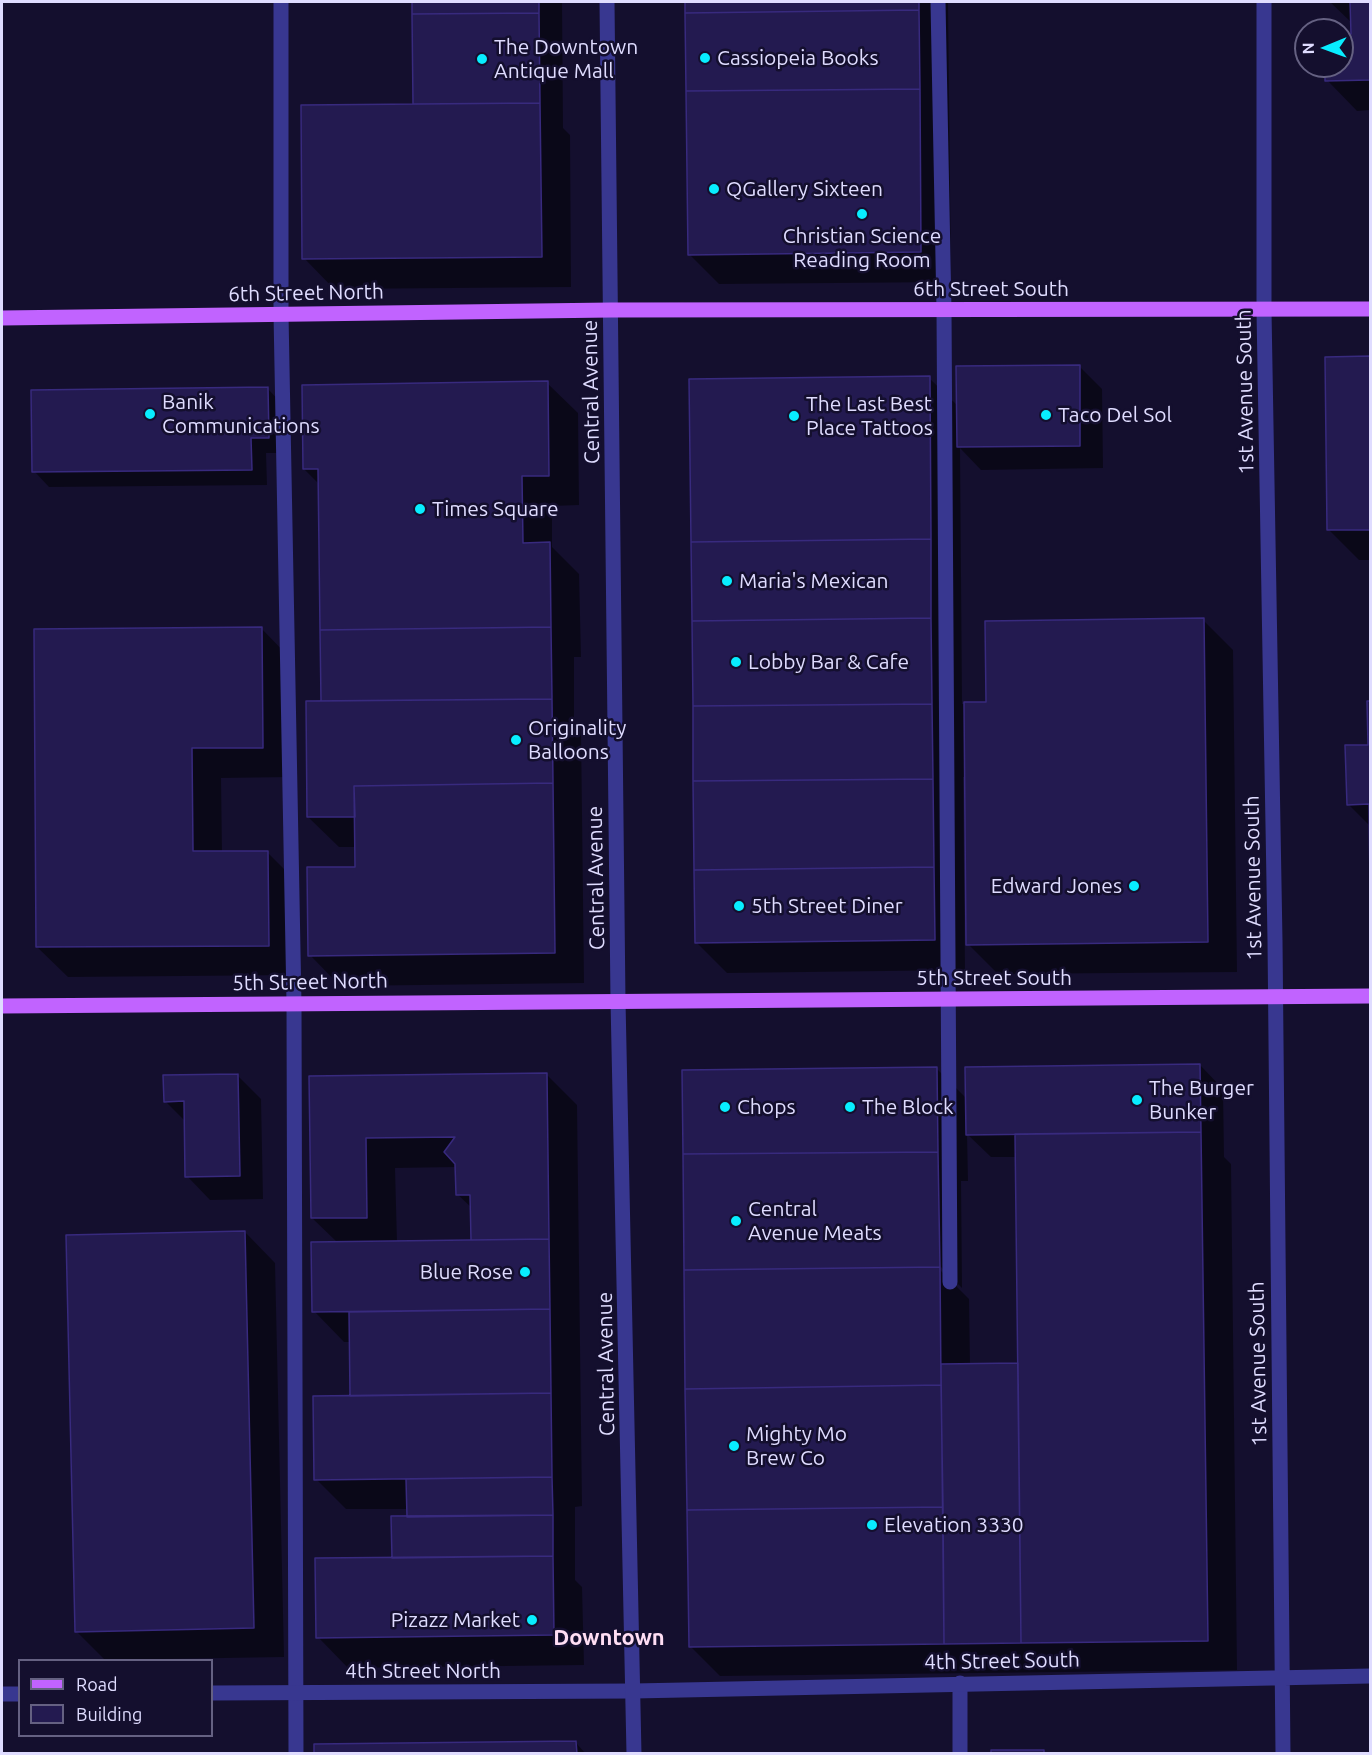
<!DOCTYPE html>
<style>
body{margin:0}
#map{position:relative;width:1372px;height:1755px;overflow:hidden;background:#140f2e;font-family:Ubuntu,sans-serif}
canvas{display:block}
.frame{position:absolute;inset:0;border:3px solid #dfdcff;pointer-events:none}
.legend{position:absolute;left:18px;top:1659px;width:195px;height:78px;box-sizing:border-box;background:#140f2e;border:2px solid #656182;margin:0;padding:8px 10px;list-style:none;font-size:18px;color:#dfdcff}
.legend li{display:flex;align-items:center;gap:12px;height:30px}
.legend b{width:30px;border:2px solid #656182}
.north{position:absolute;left:1294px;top:18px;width:60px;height:60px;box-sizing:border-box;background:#140f2e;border:2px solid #656182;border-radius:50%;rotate:269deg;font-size:16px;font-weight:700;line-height:24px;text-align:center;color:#dfdcff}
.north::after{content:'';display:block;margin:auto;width:21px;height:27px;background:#08edff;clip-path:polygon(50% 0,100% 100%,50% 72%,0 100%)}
</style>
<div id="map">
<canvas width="1372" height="1755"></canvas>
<div class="frame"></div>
<ul class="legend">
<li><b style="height:8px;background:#c163ff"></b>Road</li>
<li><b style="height:16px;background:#231a50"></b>Building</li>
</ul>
<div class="north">N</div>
</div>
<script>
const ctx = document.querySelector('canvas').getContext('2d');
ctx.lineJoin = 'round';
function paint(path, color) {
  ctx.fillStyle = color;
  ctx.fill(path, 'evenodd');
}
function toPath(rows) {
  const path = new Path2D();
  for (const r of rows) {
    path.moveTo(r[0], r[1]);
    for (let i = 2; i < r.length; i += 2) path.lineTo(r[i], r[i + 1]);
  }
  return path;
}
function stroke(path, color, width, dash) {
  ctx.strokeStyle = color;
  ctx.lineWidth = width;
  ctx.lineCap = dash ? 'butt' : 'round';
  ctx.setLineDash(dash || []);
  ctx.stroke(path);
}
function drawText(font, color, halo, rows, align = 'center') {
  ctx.font = font + ' Ubuntu,sans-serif';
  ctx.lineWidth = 5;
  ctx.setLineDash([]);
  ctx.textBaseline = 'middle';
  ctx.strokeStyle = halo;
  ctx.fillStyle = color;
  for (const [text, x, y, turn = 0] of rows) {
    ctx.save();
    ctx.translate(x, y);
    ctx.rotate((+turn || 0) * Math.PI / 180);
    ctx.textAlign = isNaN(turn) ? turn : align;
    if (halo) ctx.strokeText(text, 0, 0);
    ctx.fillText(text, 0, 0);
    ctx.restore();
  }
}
const shadow = toPath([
 [413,2,562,2,563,128,570,135,571,287,334,289,304,258,417,106,415,103],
 [686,2,948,2,951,282,719,284,689,254],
 [1330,2,1370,2,1370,110,1357,111,1327,80,1326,66,1342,66,1342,35,1352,35,1352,23],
 [1327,358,1370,358,1370,560,1359,560,1329,530],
 [1079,366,1102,389,1103,468,981,470,960,448,962,704,987,704,1203,620,1233,650,1237,972,998,974,968,944,966,777,963,777,965,970,727,973,697,943,929,378,958,406],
 [547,383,578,413,579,505,552,506,552,547,579,574,581,657,574,657,574,723,581,730,584,983,340,986,310,955,357,868,356,847,339,847,308,817,322,703,319,484,304,469],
 [268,389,283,405,284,453,266,453,267,485,49,487,34,471],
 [261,628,291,659,292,777,221,778,222,853,267,852,297,882,298,975,68,977,37,947],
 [1368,703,1370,703,1370,826,1348,804,1369,746],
 [1200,1065,1223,1089,1224,1157,1231,1164,1237,1670,720,1676,690,1646,937,1069,967,1099],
 [967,1134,991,1157,1017,1157,1019,1364,970,1365,969,1299,933,1263,935,1261,962,1288,961,1181,968,1181],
 [547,1075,577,1105,582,1506,575,1507,575,1580,582,1587,584,1665,348,1668,318,1637,393,1559,408,1518,408,1509,346,1509,316,1479,351,1397,351,1342,344,1342,314,1311,338,1243,312,1218,311,1077],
 [457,1167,457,1194,472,1208,472,1242,397,1242,395,1168],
 [238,1076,261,1099,263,1199,210,1200,187,1176,186,1122,165,1101],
 [245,1232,275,1263,284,1657,105,1660,76,1631],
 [576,1743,586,1754,316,1754]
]);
const building = toPath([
 [412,2,539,2,539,13,412,14,412,2],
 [685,2,919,2,919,10,685,13,685,2],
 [1350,2,1370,2,1370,80,1325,81,1325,66,1342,66,1342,34,1351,34,1350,2],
 [919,10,920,89,686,91,685,13,919,10],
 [539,13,540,103,413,104,412,14,539,13],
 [920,89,921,252,688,255,686,91,920,89],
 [540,103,542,257,302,259,301,105,540,103],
 [1370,356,1370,530,1327,530,1325,357,1370,356],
 [1080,365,1080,446,957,447,956,366,1080,365],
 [930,376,931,539,691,542,689,379,930,376],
 [548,381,549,476,522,476,523,543,550,542,551,627,320,630,318,469,303,469,302,385,548,381],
 [268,387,269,438,251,438,252,470,32,472,31,390,268,387],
 [931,539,931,618,692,621,691,542,931,539],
 [931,618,932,704,693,706,692,621,931,618],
 [1204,618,1208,942,966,945,964,702,986,702,985,621,1204,618],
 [262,627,263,748,192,748,193,851,268,851,269,946,36,947,34,629,262,627],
 [551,627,552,699,321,701,320,630,551,627],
 [552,699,553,783,354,786,355,817,307,817,306,701,552,699],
 [1367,701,1370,701,1370,885,1369,804,1347,805,1345,745,1368,745,1367,701],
 [932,704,933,779,693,781,693,706,932,704],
 [933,779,934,867,694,870,693,781,933,779],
 [553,783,555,953,308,956,307,867,355,867,354,786,553,783],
 [934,867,935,940,695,943,694,870,934,867],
 [1200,1064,1201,1132,966,1135,965,1067,1200,1064],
 [937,1067,938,1152,683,1154,682,1070,937,1067],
 [547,1073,549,1239,471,1240,470,1195,456,1195,455,1164,444,1152,455,1137,366,1138,367,1218,311,1218,309,1076,547,1073],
 [238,1074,240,1176,185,1177,184,1101,164,1102,163,1075,238,1074],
 [1201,1132,1208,1641,1021,1643,1015,1134,1201,1132],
 [938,1152,940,1267,684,1270,683,1154,938,1152],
 [245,1231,254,1628,75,1632,66,1235,245,1231],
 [549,1239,550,1309,312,1312,311,1242,549,1239],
 [940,1267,941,1385,685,1389,684,1270,940,1267],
 [550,1309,551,1393,350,1396,349,1312,550,1309],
 [1018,1363,1021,1643,944,1644,941,1364,1018,1363],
 [941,1385,943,1507,687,1510,685,1389,941,1385],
 [551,1393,552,1477,314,1480,313,1396,551,1393],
 [552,1477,553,1515,407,1517,406,1479,552,1477],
 [943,1507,944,1644,689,1647,687,1510,943,1507],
 [553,1515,553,1556,392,1558,391,1516,553,1515],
 [553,1556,554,1635,316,1638,315,1558,553,1556],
 [576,1741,577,1754,314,1754,314,1744,576,1741],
 [991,1750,1044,1750,1044,1754,991,1754,991,1750]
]);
const service = toPath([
 [281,2,281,314,294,1003,296,1754],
 [938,2,944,310,950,1282],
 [960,1683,960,1754]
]);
const minor = toPath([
 [1264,2,1264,311,1275,940,1283,1754],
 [212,1693,634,1691,1370,1676],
 [2,1694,20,1694]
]);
const tertiary = toPath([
 [607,2,618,1001,634,1754]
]);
const primary = toPath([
 [2,318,611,310,1370,309],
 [2,1006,1370,996]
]);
const markers = [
 [705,58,6,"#08edff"],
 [482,59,6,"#08edff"],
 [714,189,6,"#08edff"],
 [862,214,6,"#08edff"],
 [150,414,6,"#08edff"],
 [1046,415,6,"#08edff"],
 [794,416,6,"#08edff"],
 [420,509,6,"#08edff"],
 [727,581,6,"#08edff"],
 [736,662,6,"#08edff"],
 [516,740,6,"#08edff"],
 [1134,886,6,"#08edff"],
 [739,906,6,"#08edff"],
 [1137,1100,6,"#08edff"],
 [725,1107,6,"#08edff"],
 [850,1107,6,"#08edff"],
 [736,1221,6,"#08edff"],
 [525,1272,6,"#08edff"],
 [734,1446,6,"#08edff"],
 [872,1525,6,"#08edff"],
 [532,1620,6,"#08edff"]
];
const poiNames = [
 ["The Downtown",494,47],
 ["Antique Mall",494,71],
 ["Cassiopeia Books",717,58],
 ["QGallery Sixteen",726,189],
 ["Christian Science",862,236,"center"],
 ["Reading Room",862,260,"center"],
 ["Banik",162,402],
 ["Communications",162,426],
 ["The Last Best",806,404],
 ["Place Tattoos",806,428],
 ["Taco Del Sol",1058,415],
 ["Times Square",432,509],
 ["Maria's Mexican",739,581],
 ["Lobby Bar & Cafe",748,662],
 ["Originality",528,728],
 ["Balloons",528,752],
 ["Edward Jones",1122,886,"right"],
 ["5th Street Diner",751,906],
 ["The Burger",1149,1088],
 ["Bunker",1149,1112],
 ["Chops",737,1107],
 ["The Block",862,1107],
 ["Central",748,1209],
 ["Avenue Meats",748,1233],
 ["Blue Rose",513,1272,"right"],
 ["Mighty Mo",746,1434],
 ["Brew Co",746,1458],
 ["Elevation 3330",884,1525],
 ["Pizazz Market",520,1620,"right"]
];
const streetNames = [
 ["6th Street South",991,289],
 ["6th Street North",306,293,-1],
 ["Central Avenue",591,392,-91],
 ["1st Avenue South",1245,392,-91],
 ["Central Avenue",596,878,-91],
 ["1st Avenue South",1253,878,-91],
 ["5th Street South",994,978],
 ["5th Street North",310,982,-1],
 ["Central Avenue",606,1364,-91],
 ["1st Avenue South",1258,1364,-91],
 ["4th Street South",1002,1661,-1],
 ["4th Street North",423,1671]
];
const neighbourhoodNames = [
 ["Downtown",609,1638]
];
paint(shadow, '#0007');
paint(building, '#231a50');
stroke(building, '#382a7e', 1.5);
stroke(service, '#383790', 15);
stroke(minor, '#383790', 15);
stroke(tertiary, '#383790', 15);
stroke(primary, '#c163ff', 15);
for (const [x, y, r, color] of markers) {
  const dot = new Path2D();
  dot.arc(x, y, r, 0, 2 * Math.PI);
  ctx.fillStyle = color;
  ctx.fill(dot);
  stroke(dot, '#140f2e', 2);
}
drawText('21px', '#dfdcff', '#140f2e', poiNames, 'left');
drawText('21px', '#dfdcff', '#140f2e', streetNames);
drawText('bold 22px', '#ffdef4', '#140f2e', neighbourhoodNames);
</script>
